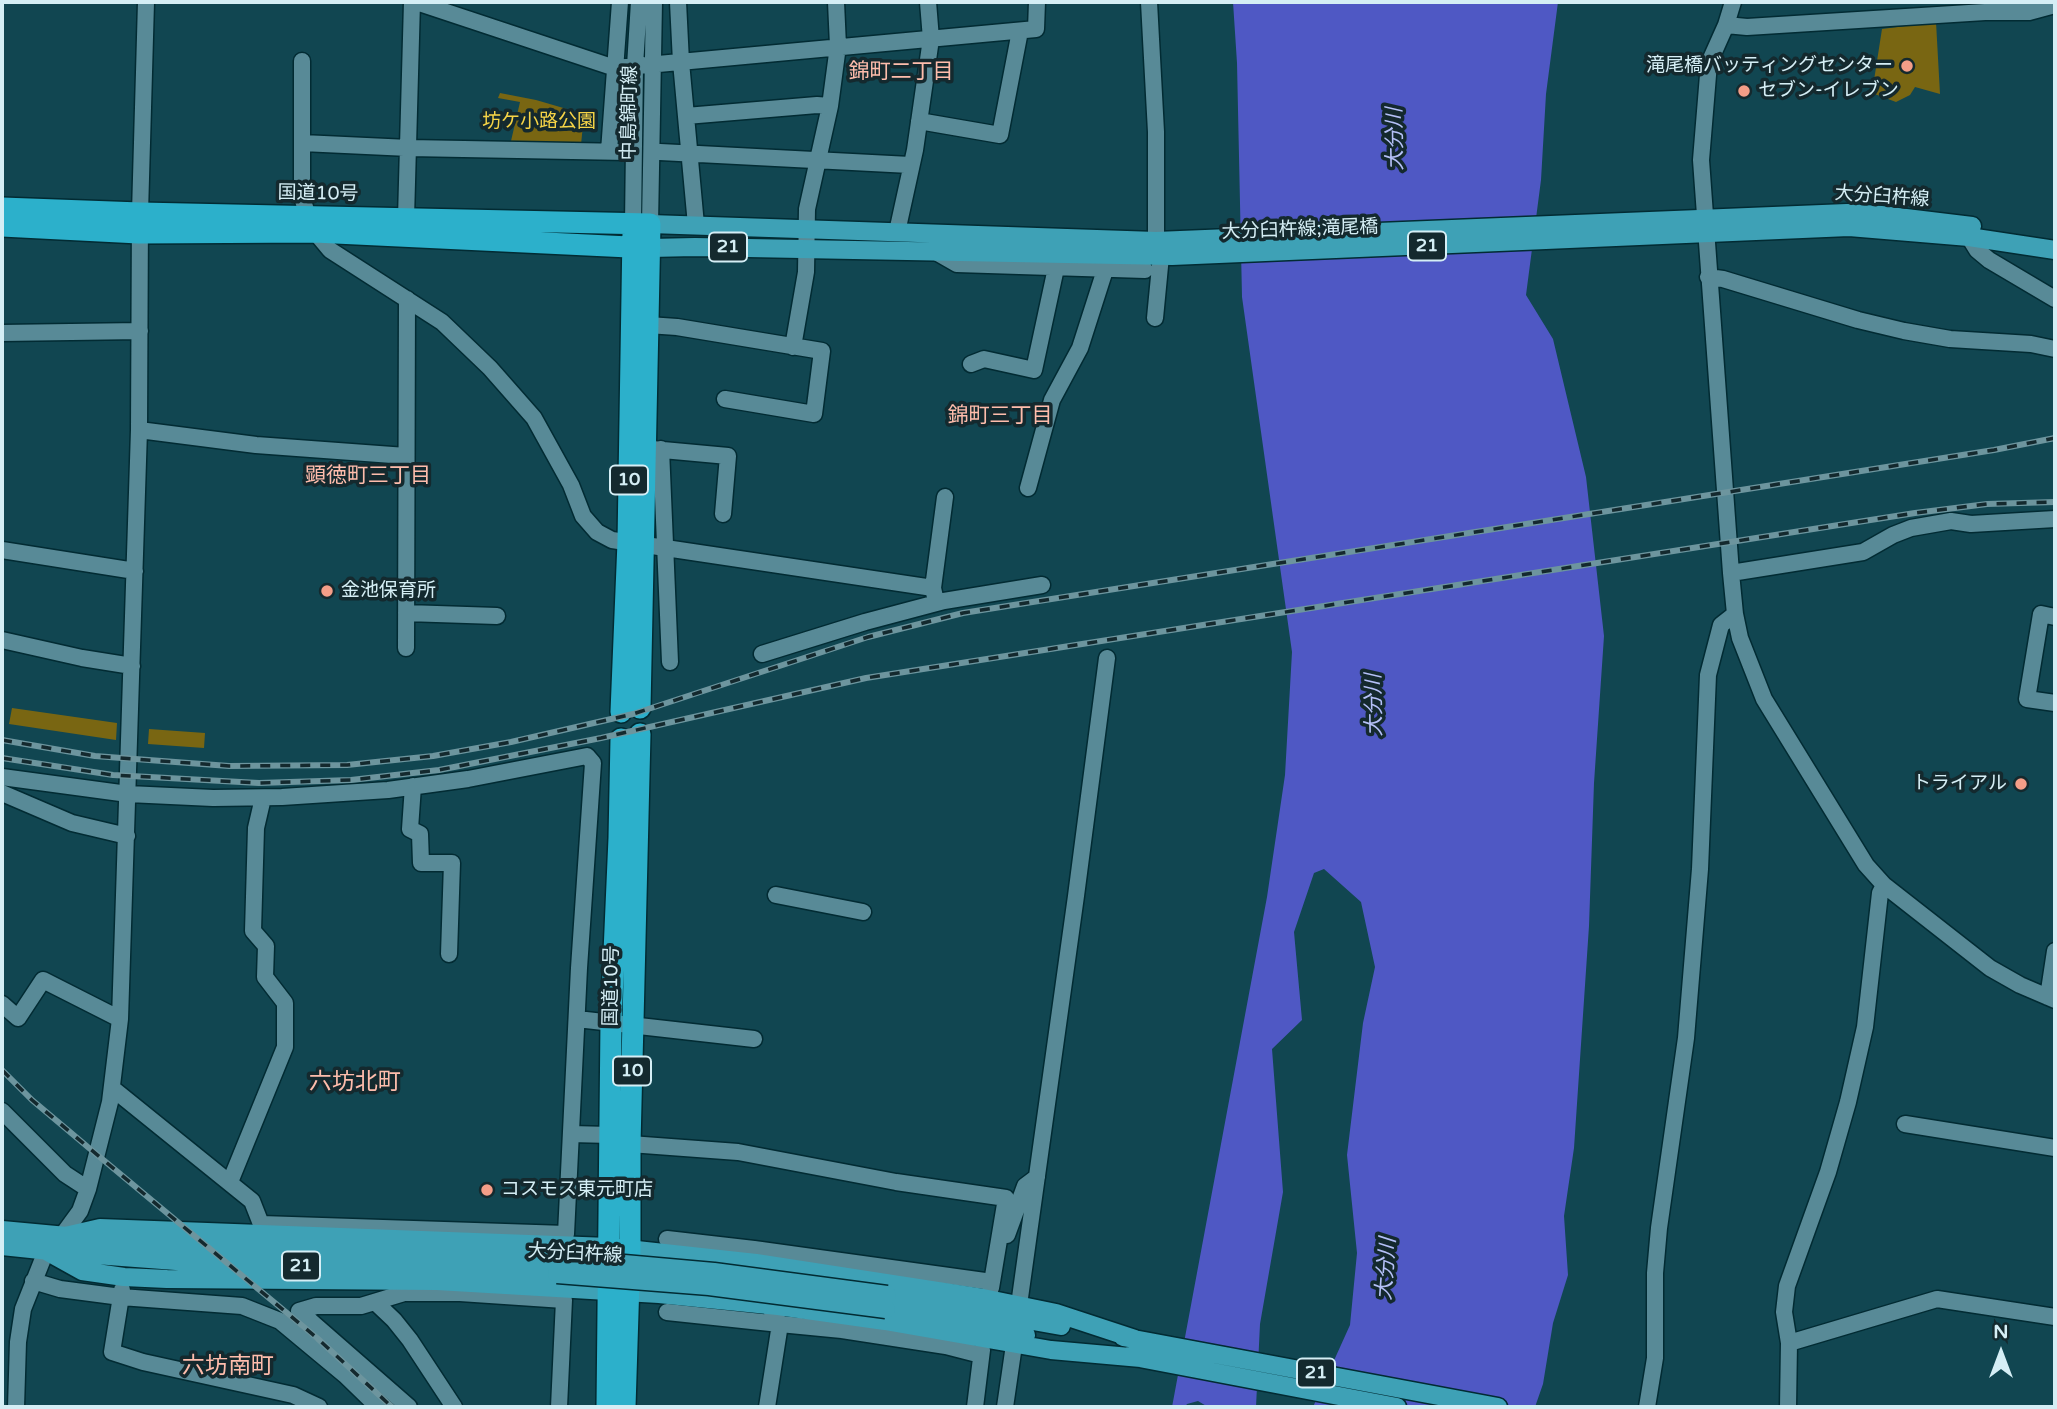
<!DOCTYPE html>
<meta charset="utf-8">
<style>
body{margin:0}
#map{position:relative;width:2057px;height:1409px;overflow:hidden;background:#114651;font-family:"Varela Round",sans-serif}
canvas{display:block}
.frame{position:absolute;inset:0;border:4px solid #d5eef5;pointer-events:none}
.north{position:absolute;left:1966px;top:1318px;width:70px;height:70px;-webkit-text-stroke:5px #14292e;paint-order:stroke;rotate:0deg;font-size:19px;font-weight:700;line-height:28px;text-align:center;color:#d5eef5}
.north::after{content:'';display:block;margin:auto;width:24px;height:32px;background:#d5eef5;clip-path:polygon(50% 0,100% 100%,50% 72%,0 100%)}
</style>
<div id="map">
<canvas width="2057" height="1409"></canvas>
<div class="frame"></div>
<div class="north">N</div>
</div>
<script>
const ctx = document.querySelector('canvas').getContext('2d');
ctx.lineJoin = 'round';
function paint(path, color) {
  ctx.fillStyle = color;
  ctx.fill(path, 'evenodd');
}
function toPath(rows) {
  const path = new Path2D();
  for (const r of rows) {
    path.moveTo(r[0], r[1]);
    for (let i = 2; i < r.length; i += 2) path.lineTo(r[i], r[i + 1]);
  }
  return path;
}
function stroke(path, color, width, dash) {
  ctx.strokeStyle = color;
  ctx.lineWidth = width;
  ctx.lineCap = dash ? 'butt' : 'round';
  ctx.setLineDash(dash || []);
  ctx.stroke(path);
}
function drawText(font, color, halo, rows, align = 'center') {
  ctx.font = font + ' "Varela Round","Noto Sans JP",sans-serif';
  ctx.lineWidth = 7;
  ctx.setLineDash([]);
  ctx.textBaseline = 'middle';
  ctx.strokeStyle = halo;
  ctx.fillStyle = color;
  for (const [text, x, y, turn = 0] of rows) {
    ctx.save();
    ctx.translate(x, y);
    ctx.rotate((+turn || 0) * Math.PI / 180);
    ctx.textAlign = isNaN(turn) ? turn : align;
    if (halo) ctx.strokeText(text, 0, 0);
    ctx.fillText(text, 0, 0);
    ctx.restore();
  }
}
const green = toPath([
 [1936,22,1940,94,1915,87,1910,95,1896,102,1872,93,1882,29],
 [500,93,536,100,584,114,581,145,511,141,520,102,498,98],
 [12,708,117,723,116,740,9,724],
 [149,729,205,733,204,748,148,744]
]);
const water = toPath([
 [1233,2,1558,2,1546,94,1541,180,1526,295,1553,339,1586,477,1604,636,1594,783,1589,926,1574,1148,1564,1216,1568,1275,1553,1323,1543,1384,1535,1407,1313,1407,1350,1325,1357,1253,1347,1155,1363,1023,1375,967,1361,902,1324,869,1314,873,1294,932,1302,1020,1272,1049,1283,1192,1260,1324,1256,1407,1208,1407,1198,1401,1187,1404,1185,1407,1172,1407,1267,897,1285,775,1292,652,1242,297,1237,63]
]);
const minor = toPath([
 [416,2,615,68,1036,29,1037,2],
 [678,2,681,62,696,225],
 [1149,2,1156,132,1156,241],
 [1733,2,1726,25,1709,63,1701,160,1731,573,1735,614,1740,638,1764,699,1866,865,1884,885,1990,968,2020,985,2055,1000],
 [1726,25,1747,27,1985,12,2029,12,2055,5],
 [302,61,302,197,308,217,315,232,330,250,442,322,490,368,534,418,571,485,583,516,597,532,612,540,933,588],
 [686,116,817,105,830,106],
 [919,121,1000,135,1020,31],
 [302,143,409,148,627,152],
 [609,151,620,2],
 [660,152,910,165],
 [406,218,412,2],
 [633,224,635,66,639,2],
 [650,224,654,2],
 [897,232,915,150,931,39,928,2],
 [1969,237,1977,250,1989,260,2055,299],
 [936,252,957,264,1145,270],
 [1708,277,1723,279,1858,320,1904,331,1950,339,2031,344,2055,349],
 [1155,318,1161,256],
 [648,325,677,327,822,351,814,414,725,399],
 [2,333,140,331],
 [793,347,806,272,807,209,830,106,838,46,836,2],
 [971,364,984,359,1034,370,1056,268],
 [139,430,256,445,406,456],
 [652,449,728,456,723,514],
 [661,449,670,662],
 [1028,488,1052,400,1080,348,1105,270],
 [2,550,135,571],
 [1731,573,1863,552,1893,535,1911,528,1951,521,1971,524,2055,519],
 [935,597,933,588,945,497],
 [406,613,497,616],
 [2055,617,2041,614,2027,699,2055,703],
 [2,640,82,658,132,666],
 [406,648,407,299],
 [762,654,865,622,944,601,1042,585],
 [2,777,128,794,213,798,282,797,388,790,468,779,587,756,593,763,579,968,566,1234,261,1224,252,1201,112,1088],
 [413,786,410,829,420,834,421,863,452,863,449,954],
 [2,793,72,823,127,836],
 [776,895,863,912],
 [2048,997,2055,951],
 [2,1004,18,1018,43,980,120,1019],
 [577,1019,754,1039],
 [2,1111,65,1174,88,1189],
 [1905,1124,2055,1148],
 [571,1134,610,1135],
 [630,1144,738,1152,896,1182,1006,1198,991,1288],
 [230,1182,285,1047,285,1003,265,977,266,946,253,931,256,828,263,798],
 [1007,1235,1025,1186,1037,1177],
 [667,1239,754,1249,992,1282],
 [33,1281,60,1289,121,1297,242,1306,280,1321,345,1375,378,1407],
 [122,1290,112,1352,143,1362,293,1395,319,1407],
 [375,1302,394,1320,410,1340,454,1407],
 [1019,1305,1076,896,1107,658],
 [769,1306,780,1324,842,1330,946,1346,981,1355],
 [299,1311,316,1306,361,1306,404,1293,460,1293,564,1300,559,1407],
 [299,1311,409,1407],
 [667,1312,780,1324,767,1407],
 [1789,1343,1937,1299,2055,1317],
 [16,1407,18,1342,23,1309,46,1251,61,1237,80,1211,88,1189,110,1102,120,1019,139,430,140,213,146,2],
 [975,1407,982,1350],
 [1005,1407,1014,1345],
 [1647,1407,1655,1358,1655,1273,1659,1228,1686,1038,1700,869,1708,675,1721,625,1735,614],
 [1788,1407,1789,1343,1784,1312,1787,1286,1828,1172,1848,1102,1865,1027,1880,893,1884,885]
]);
const major = toPath([
 [650,224,1156,241,1847,213,1881,215,1972,226],
 [650,248,695,247,1172,256,1849,227,1969,237,2055,250],
 [2,1230,218,1250,557,1258],
 [61,1237,100,1228,609,1247,756,1263,983,1298,1056,1313,1135,1339],
 [2,1246,69,1253,216,1264,425,1267,557,1274],
 [46,1251,82,1271,124,1277,167,1279,437,1281,659,1294,778,1306,885,1321,1051,1350,1141,1358],
 [887,1295,1061,1326],
 [886,1309,1026,1335],
 [1123,1337,1498,1407],
 [1129,1356,1397,1407]
]);
const highway = toPath([
 [2,208,140,213,650,224,640,708],
 [2,226,139,233,315,232,650,248],
 [621,712,628,542,633,233],
 [607,1407,611,1021,619,838,621,739],
 [625,1407,630,1250,630,1144,640,734]
]);
const rail = toPath([
 [2,740,95,756,229,766,347,765,433,756,511,742,633,714,868,637,963,613,1994,450,2055,438],
 [2,758,113,775,259,783,351,780,439,770,601,738,866,678,1915,513,1987,504,2055,502],
 [2,1070,32,1100,89,1148,317,1338,392,1407]
]);
const majorBridge = toPath([
 [557,1258,714,1272,887,1295],
 [557,1274,709,1286,886,1309]
]);
const markers = [
 [1907,66,7,"#f49e88"],
 [1744,91,7,"#f49e88"],
 [327,591,7,"#f49e88"],
 [2021,784,7,"#f49e88"],
 [487,1190,7,"#f49e88"]
];
const shields = [
 [1427,246,38],
 [728,247,38],
 [629,480,38],
 [632,1071,38],
 [301,1266,38],
 [1316,1373,38]
];
const shieldNames = [
 ["21",1427,246],
 ["21",728,247],
 ["10",629,480],
 ["10",632,1071],
 ["21",301,1266],
 ["21",1316,1373]
];
const poiNames = [
 ["滝尾橋バッティングセンター",1893,66,"right"],
 ["セブン-イレブン",1758,91],
 ["金池保育所",341,591],
 ["トライアル",2007,784,"right"],
 ["コスモス東元町店",501,1190]
];
const streetNames = [
 ["中島錦町線",630,113,-89],
 ["国道10号",318,194,1],
 ["大分臼杵線",1882,197,4],
 ["大分臼杵線;滝尾橋",1300,230,-2],
 ["国道10号",612,986,-89],
 ["大分臼杵線",575,1254,3]
];
const parkNames = [
 ["坊ケ小路公園",539,122]
];
const neighbourhoodNames = [
 ["錦町二丁目",901,72],
 ["錦町三丁目",1000,416],
 ["顕徳町三丁目",368,476]
];
const waterNames = [
 ["大分川",1396,139,-91],
 ["大分川",1375,705,-91],
 ["大分川",1387,1269,-86]
];
const quarterNames = [
 ["六坊北町",355,1083],
 ["六坊南町",228,1367]
];
paint(green, '#796612');
paint(water, '#4f58c4');
stroke(minor, '#022b33', 19);
stroke(major, '#022b33', 21);
stroke(highway, '#022b33', 24);
stroke(minor, '#588a97', 16);
stroke(major, '#3ea1b6', 18);
stroke(highway, '#2cb0cb', 21);
stroke(rail, '#6d959e', 6);
stroke(rail, '#14292e', 3.5, [10]);
stroke(majorBridge, '#022b33', 21, []);
stroke(majorBridge, '#3ea1b6', 18);
for (const [x, y, r, color] of markers) {
  const dot = new Path2D();
  dot.arc(x, y, r, 0, 2 * Math.PI);
  ctx.fillStyle = color;
  ctx.fill(dot);
  stroke(dot, '#14292e', 2.5);
}
for (const [x, y, w] of shields) {
  const box = new Path2D();
  box.roundRect(x - w / 2, y - 14.5, w, 29, 5);
  ctx.fillStyle = '#14292e';
  ctx.fill(box);
  stroke(box, '#d5eef5', 2);
}
drawText('bold 18px', '#d5eef5', null, shieldNames);
drawText('19px', '#d5eef5', '#14292e', poiNames, 'left');
drawText('19px', '#d5eef5', '#14292e', streetNames);
drawText('19px', '#f6d447', '#14292e', parkNames);
drawText('21px', '#febdac', '#14292e', neighbourhoodNames);
drawText('italic 21px', '#b5c1f8', '#14292e', waterNames);
drawText('23px', '#febdac', '#14292e', quarterNames);
</script>
